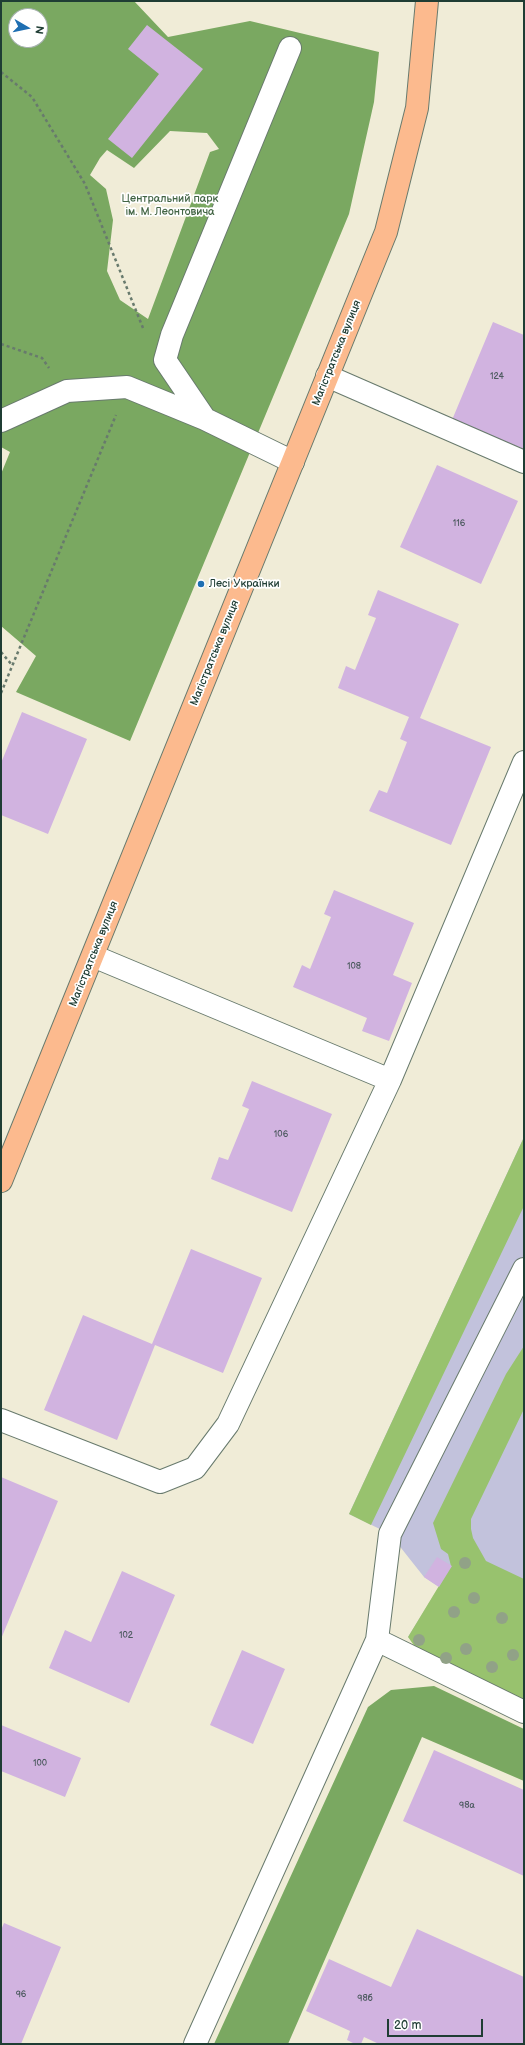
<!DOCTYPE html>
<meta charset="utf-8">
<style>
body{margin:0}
#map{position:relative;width:525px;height:2045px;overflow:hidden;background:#f0ecd7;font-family:"Balsamiq Sans",sans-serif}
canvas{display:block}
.frame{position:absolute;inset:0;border:2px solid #1f3d34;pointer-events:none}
.north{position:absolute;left:8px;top:8px;width:40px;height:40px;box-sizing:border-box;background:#fff;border:1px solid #a5b1ae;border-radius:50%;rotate:99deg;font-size:11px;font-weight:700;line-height:16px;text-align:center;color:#1f3d34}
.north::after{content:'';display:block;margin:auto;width:14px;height:18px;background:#1f6fb2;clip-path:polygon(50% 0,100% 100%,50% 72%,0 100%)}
.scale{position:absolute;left:387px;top:2019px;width:96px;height:18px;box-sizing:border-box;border:2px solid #1f3d34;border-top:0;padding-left:5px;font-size:12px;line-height:14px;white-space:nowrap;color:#1f3d34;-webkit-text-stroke:3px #fff;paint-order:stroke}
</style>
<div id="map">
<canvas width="525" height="2045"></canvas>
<div class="frame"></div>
<div class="north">N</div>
<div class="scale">20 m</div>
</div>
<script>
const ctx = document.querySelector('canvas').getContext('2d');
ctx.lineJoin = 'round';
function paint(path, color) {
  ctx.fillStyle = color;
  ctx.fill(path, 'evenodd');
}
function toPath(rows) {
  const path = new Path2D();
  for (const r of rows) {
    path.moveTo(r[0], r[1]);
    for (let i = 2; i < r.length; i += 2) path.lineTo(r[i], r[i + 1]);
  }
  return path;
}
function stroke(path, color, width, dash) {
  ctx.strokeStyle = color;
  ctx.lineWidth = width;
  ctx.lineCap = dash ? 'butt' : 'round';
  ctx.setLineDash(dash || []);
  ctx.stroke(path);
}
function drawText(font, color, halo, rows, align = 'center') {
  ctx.font = font + ' "Balsamiq Sans",sans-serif';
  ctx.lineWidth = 3.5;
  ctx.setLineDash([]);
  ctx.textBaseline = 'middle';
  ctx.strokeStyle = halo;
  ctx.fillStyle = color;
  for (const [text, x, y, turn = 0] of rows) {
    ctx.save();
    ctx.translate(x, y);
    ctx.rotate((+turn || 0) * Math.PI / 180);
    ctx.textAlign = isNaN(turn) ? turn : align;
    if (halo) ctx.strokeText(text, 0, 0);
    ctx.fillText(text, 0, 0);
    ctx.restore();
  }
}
const industrial = toPath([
 [524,1137,524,1704,408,1637,439,1587,424,1577,390,1534,349,1514]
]);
const green = toPath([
 [524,1137,524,1206,371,1525,349,1514],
 [524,1346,524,1409,471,1519,471,1529,473,1538,486,1561,524,1579,524,1704,425,1661,408,1637,451,1566,448,1554,441,1549,433,1523,506,1374]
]);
const forest = toPath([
 [1,1,134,1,168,37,250,21,379,52,374,102,349,214,130,741,16,692,36,656,1,626,1,474,10,452,1,447],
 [16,16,40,16,40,40,16,40],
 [170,131,207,133,219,149,210,152,148,319,120,300,107,271,113,220,106,189,90,175,100,158,107,150,134,168],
 [434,1686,524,1729,524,1781,422,1737,288,2044,214,2044,368,1707,391,1690]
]);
const building = toPath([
 [147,25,203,69,132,158,108,139,159,74,128,49],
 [493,322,524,335,524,449,452,420],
 [437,465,518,501,481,584,400,547],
 [378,590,459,624,420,718,491,747,451,845,369,811,379,790,387,793,407,742,400,739,409,717,338,688,346,666,355,670,376,618,368,615],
 [22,712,87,739,48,834,1,815,1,763],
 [334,890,414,923,393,975,412,983,389,1041,362,1031,367,1018,293,987,302,965,310,969,331,917,324,914],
 [252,1081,332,1114,292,1212,211,1179,219,1157,228,1160,249,1109,242,1106],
 [191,1249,262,1278,223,1373,155,1345,117,1440,44,1410,83,1315,152,1344],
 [1,1477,58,1501,1,1639],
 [437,1557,452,1566,439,1587,424,1577],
 [122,1571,175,1595,129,1703,49,1668,65,1630,91,1642],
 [242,1650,285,1669,253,1744,210,1725],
 [1,1725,81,1758,65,1797,1,1771],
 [434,1750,524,1790,524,1876,403,1821],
 [4,1923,61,1947,21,2044,1,2044,1,1930],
 [417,1929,524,1977,524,2044,379,2044,364,2037,361,2044,355,2044,347,2040,350,2031,306,2011,329,1959,391,1987]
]);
const path = toPath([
 [1,72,32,97,85,184,143,328],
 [1,344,42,358,49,368],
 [1,652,12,665],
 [1,693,116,415]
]);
const minor = toPath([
 [327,376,524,462],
 [205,419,165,360,172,335,290,48],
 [1,421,67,391,127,387,205,419,293,462],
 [93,956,390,1080],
 [1,1420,160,1482,195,1468,228,1424,390,1080,524,762],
 [377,1640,524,1712],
 [195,2044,377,1640,390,1534,524,1269]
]);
const major = toPath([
 [1,1181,386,232,417,108,427,1]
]);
const trees = [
 [465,1563],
 [474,1598],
 [454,1612],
 [502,1618],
 [419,1640],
 [466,1649],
 [513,1655],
 [446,1658],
 [492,1667]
];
const markers = [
 [201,584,4,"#1f6fb2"]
];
const numberNames = [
 ["124",497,377],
 ["116",459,524],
 ["108",354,967],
 ["106",281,1135],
 ["102",126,1636],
 ["100",40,1764],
 ["98а",467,1806],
 ["96",21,1995],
 ["98б",365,1999]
];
const parkNames = [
 ["Центральний парк",170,199],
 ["ім. М. Леонтовича",170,212]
];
const streetNames = [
 ["Магістратська вулиця",337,353,-68],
 ["Магістратська вулиця",215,653,-68],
 ["Магістратська вулиця",94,954,-68]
];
const poiNames = [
 ["Лесі Українки",209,584]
];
paint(industrial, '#c2c2dc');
paint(green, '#98c26e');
paint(forest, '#7aa861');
paint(building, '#d1b3e0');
stroke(minor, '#687a6d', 24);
stroke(major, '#687a6d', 24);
stroke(path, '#687a6d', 2.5, [3, 3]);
stroke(minor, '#fff', 22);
stroke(major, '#fcba8e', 22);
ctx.fillStyle = '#91a287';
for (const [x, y] of trees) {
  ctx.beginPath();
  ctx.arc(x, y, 6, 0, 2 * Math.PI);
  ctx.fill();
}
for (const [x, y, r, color] of markers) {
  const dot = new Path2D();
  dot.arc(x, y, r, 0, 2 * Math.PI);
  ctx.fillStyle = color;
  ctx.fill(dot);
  stroke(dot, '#fff', 1.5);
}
drawText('9px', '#4c5a5f', null, numberNames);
drawText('11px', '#436545', '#fff', parkNames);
drawText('11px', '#1f3d34', '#fff', streetNames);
drawText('11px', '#1f3d34', '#fff', poiNames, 'left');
</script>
